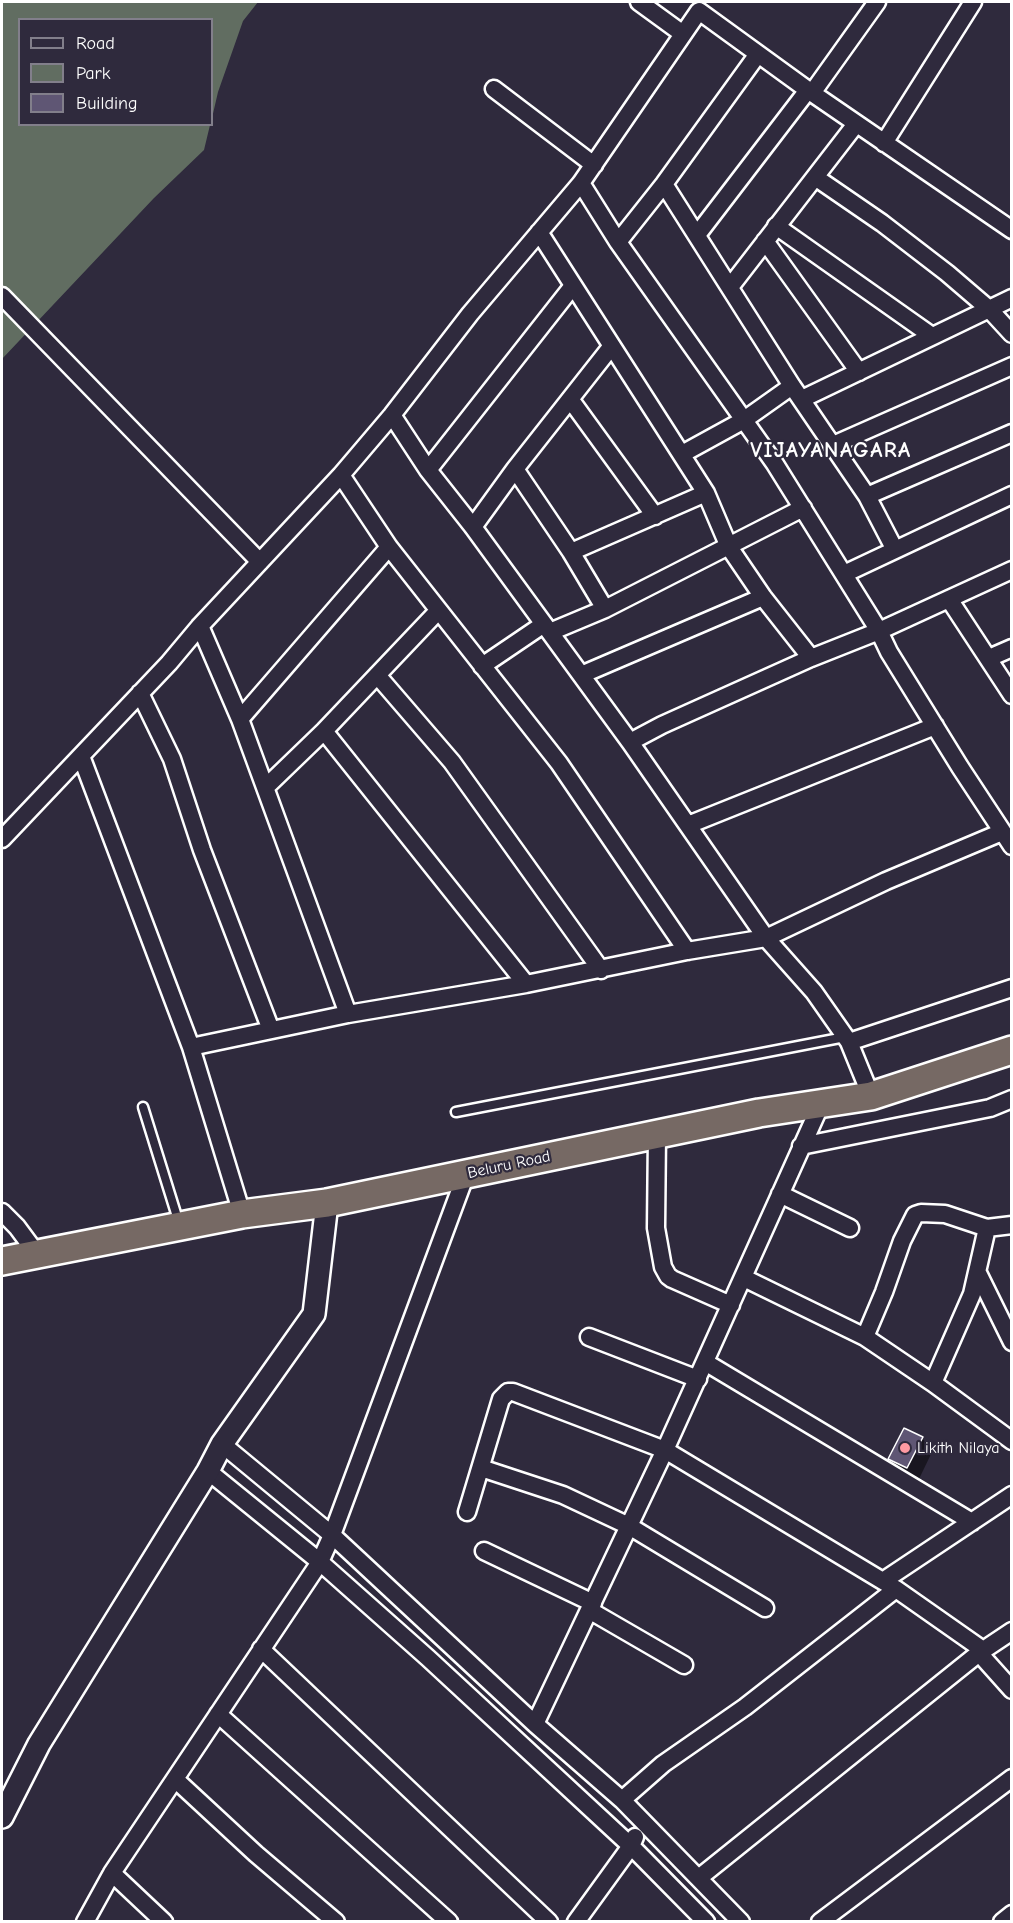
<!DOCTYPE html>
<style>
body{margin:0}
#map{position:relative;width:1013px;height:1923px;overflow:hidden;background:#2f2a3d;font-family:"Comic Neue",sans-serif}
canvas{display:block}
.frame{position:absolute;inset:0;border:3px solid #fff;pointer-events:none}
.legend{position:absolute;left:18px;top:18px;width:195px;height:108px;box-sizing:border-box;background:#2f2a3d;border:2px solid #827f8b;margin:0;padding:8px 10px;list-style:none;font-size:18px;color:#fff}
.legend li{display:flex;align-items:center;gap:12px;height:30px}
.legend b{width:30px;border:2px solid #827f8b}
</style>
<div id="map">
<canvas width="1013" height="1923"></canvas>
<div class="frame"></div>
<ul class="legend">
<li><b style="height:8px;background:#2f2a3d"></b>Road</li>
<li><b style="height:16px;background:#616d61"></b>Park</li>
<li><b style="height:16px;background:#5f5674"></b>Building</li>
</ul>
</div>
<script>
const ctx = document.querySelector('canvas').getContext('2d');
ctx.lineJoin = 'round';
function paint(path, color) {
  ctx.fillStyle = color;
  ctx.fill(path, 'evenodd');
}
function toPath(rows) {
  const path = new Path2D();
  for (const r of rows) {
    path.moveTo(r[0], r[1]);
    for (let i = 2; i < r.length; i += 2) path.lineTo(r[i], r[i + 1]);
  }
  return path;
}
function stroke(path, color, width, dash) {
  ctx.strokeStyle = color;
  ctx.lineWidth = width;
  ctx.lineCap = dash ? 'butt' : 'round';
  ctx.setLineDash(dash || []);
  ctx.stroke(path);
}
function drawText(font, color, halo, rows, align = 'center') {
  ctx.font = font + ' "Comic Neue",sans-serif';
  ctx.lineWidth = 4.5;
  ctx.setLineDash([]);
  ctx.textBaseline = 'middle';
  ctx.strokeStyle = halo;
  ctx.fillStyle = color;
  for (const [text, x, y, turn = 0] of rows) {
    ctx.save();
    ctx.translate(x, y);
    ctx.rotate((+turn || 0) * Math.PI / 180);
    ctx.textAlign = isNaN(turn) ? turn : align;
    if (halo) ctx.strokeText(text, 0, 0);
    ctx.fillText(text, 0, 0);
    ctx.restore();
  }
}
const green = toPath([
 [2,2,258,2,243,21,218,92,212,118,212,20,20,20,20,124,210,125,204,150,154,198,2,359]
]);
const shadow = toPath([
 [922,1438,933,1450,919,1479,902,1470,890,1459]
]);
const building = toPath([
 [904,1428,923,1437,907,1468,888,1459,904,1428]
]);
const service = toPath([
 [143,1107,179,1223],
 [456,1112,845,1037]
]);
const minor = toPath([
 [639,2,683,34],
 [494,89,594,165],
 [812,93,877,2],
 [884,143,973,2],
 [815,177,882,223,947,273,989,309,1012,334],
 [581,183,618,242,775,464,879,631,889,652,960,767,1012,846],
 [664,184,792,386,867,496,895,550],
 [776,226,932,336],
 [539,232,706,493,729,547,763,597,811,658],
 [697,235,808,90],
 [765,241,859,372],
 [618,242,664,184,758,54],
 [730,287,856,124],
 [2,296,260,562],
 [570,399,655,516],
 [802,399,1012,298],
 [392,415,428,470,473,527,630,742,766,938,814,992,849,1042,871,1096],
 [833,445,1012,366],
 [682,454,744,420,792,386],
 [515,469,571,552,605,609],
 [428,470,572,287],
 [341,475,389,547,559,763,687,951],
 [867,496,1012,433],
 [473,527,515,469,611,347],
 [571,552,706,493],
 [844,574,1012,495],
 [949,599,1012,695],
 [200,626,240,719],
 [550,632,605,609,803,508],
 [989,658,1012,648],
 [482,666,544,624],
 [377,675,452,762,601,970],
 [581,675,763,597],
 [140,693,172,759,202,850,271,1030],
 [324,731,526,984],
 [630,742,662,725,811,658,879,631,1012,570],
 [81,756,191,1047],
 [266,787,324,731,438,611],
 [688,825,935,726],
 [2,839,169,663,200,626,341,475,392,415,470,314,581,183,699,11,812,93,1012,230],
 [348,1014,240,719,389,547],
 [849,1042,1012,988],
 [657,1134,656,1228,663,1267,668,1276,672,1279,731,1305],
 [801,1146,990,1108,1012,1099],
 [780,1194,850,1228],
 [2,1212,17,1227,37,1254],
 [242,1214,191,1047,348,1014,526,984,687,951,766,938,886,881,1002,832],
 [978,1273,1012,1342],
 [744,1278,865,1337,933,1383,1012,1441],
 [589,1337,698,1379],
 [865,1337,884,1292,902,1241,915,1215,921,1213,945,1214,987,1228,1012,1225],
 [705,1362,972,1522],
 [933,1383,972,1294,987,1228],
 [222,1444,332,1535,535,1724,622,1800,741,1922],
 [481,1468,563,1495,629,1526,765,1608],
 [208,1471,320,1562,428,1658,631,1846,706,1922],
 [467,1512,501,1399,508,1392,513,1392,665,1450,896,1589,983,1650],
 [484,1551,593,1603],
 [883,1581,1012,1495],
 [589,1610,684,1665],
 [261,1649,549,1922],
 [979,1653,1012,1690],
 [218,1714,449,1922],
 [535,1724,665,1450,821,1104],
 [175,1779,256,1854,336,1922],
 [622,1800,663,1764,745,1707,896,1589],
 [112,1873,164,1922],
 [700,1877,979,1653,1012,1631],
 [85,1922,112,1873,320,1562,332,1535,466,1174],
 [576,1922,631,1846,635,1837],
 [820,1922,1012,1778],
 [1002,1922,1012,1914]
]);
const tertiary = toPath([
 [2,1817,39,1744,208,1471,222,1444,314,1314,327,1203]
]);
const trunk = toPath([
 [2,1261,242,1214,327,1203,759,1113,871,1096,1012,1050]
]);
const markers = [
 [905,1448,6,"#ff9aa2"]
];
const streetNames = [
 ["Beluru Road",509,1165,-12]
];
const poiNames = [
 ["Likith Nilaya",917,1448]
];
const districtNames = [
 ["VIJAYANAGARA",831,451]
];
paint(green, '#616d61');
paint(shadow, '#0007');
paint(building, '#5f5674');
stroke(building, '#fff', 1.5);
stroke(service, '#fff', 13);
stroke(minor, '#fff', 21);
stroke(tertiary, '#fff', 26);
stroke(trunk, '#fff', 32);
stroke(service, '#2f2a3d', 8);
stroke(minor, '#2f2a3d', 16);
stroke(tertiary, '#2f2a3d', 21);
stroke(trunk, '#766964', 27);
for (const [x, y, r, color] of markers) {
  const dot = new Path2D();
  dot.arc(x, y, r, 0, 2 * Math.PI);
  ctx.fillStyle = color;
  ctx.fill(dot);
  stroke(dot, '#2f2a3d', 2);
}
drawText('16px', '#fff', '#2f2a3d', streetNames);
drawText('16px', '#fff', '#2f2a3d', poiNames, 'left');
ctx.letterSpacing = '1.5px';
drawText('bold 22px', '#fff', '#2f2a3d', districtNames);
ctx.letterSpacing = '0px';
</script>
